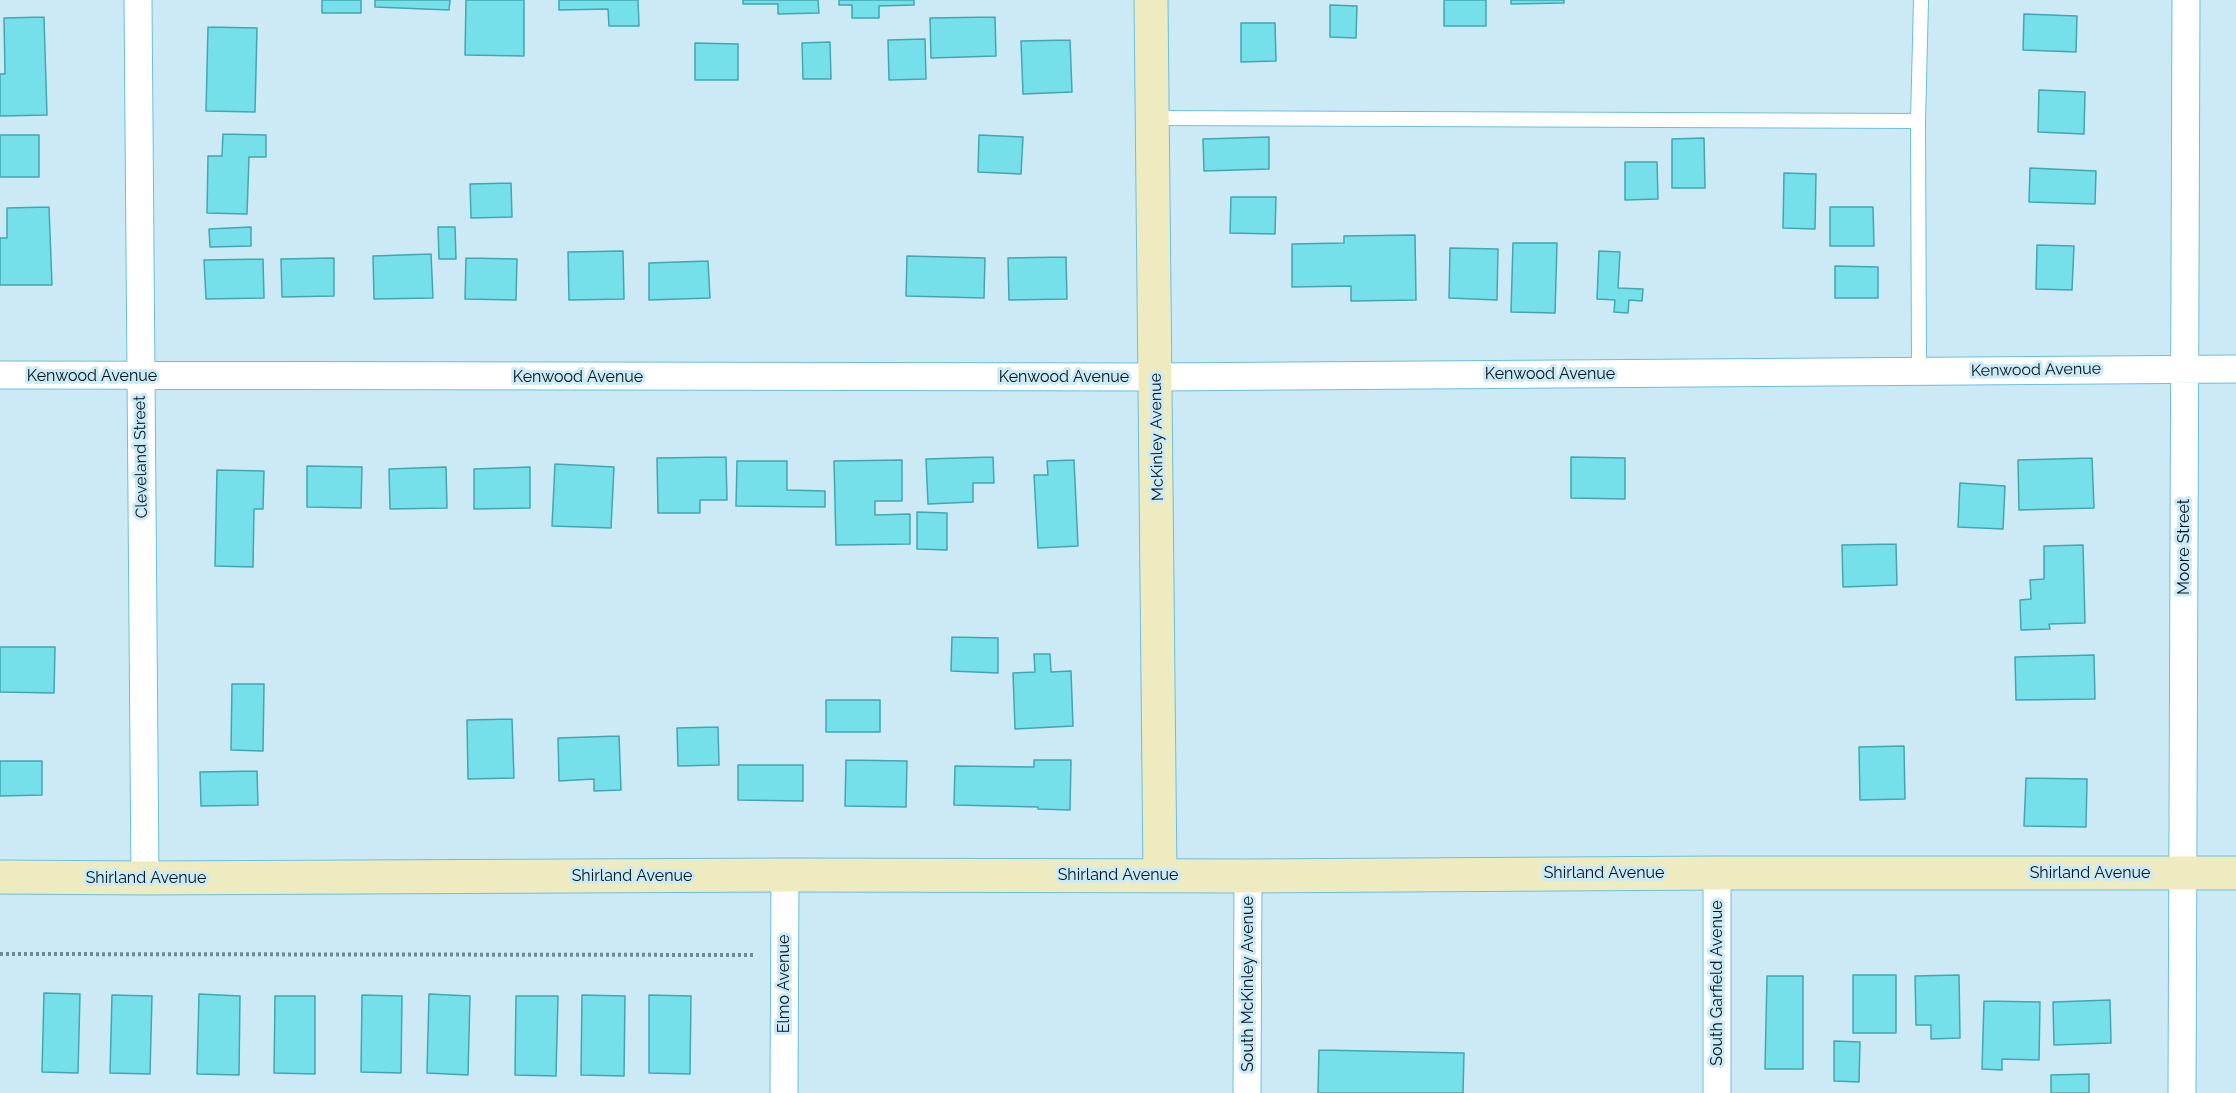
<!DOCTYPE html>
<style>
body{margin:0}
canvas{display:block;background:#cbeaf6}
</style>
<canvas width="2236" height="1093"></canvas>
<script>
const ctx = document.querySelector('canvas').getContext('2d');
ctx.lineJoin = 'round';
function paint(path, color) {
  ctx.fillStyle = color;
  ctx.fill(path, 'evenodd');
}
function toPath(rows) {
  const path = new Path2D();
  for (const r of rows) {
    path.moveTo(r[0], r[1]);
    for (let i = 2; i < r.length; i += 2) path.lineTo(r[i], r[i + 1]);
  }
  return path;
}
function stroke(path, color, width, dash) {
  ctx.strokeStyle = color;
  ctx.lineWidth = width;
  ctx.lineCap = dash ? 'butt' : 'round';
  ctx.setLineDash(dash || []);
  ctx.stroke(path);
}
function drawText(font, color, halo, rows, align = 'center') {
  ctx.font = font + ' Raleway,sans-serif';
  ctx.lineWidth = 6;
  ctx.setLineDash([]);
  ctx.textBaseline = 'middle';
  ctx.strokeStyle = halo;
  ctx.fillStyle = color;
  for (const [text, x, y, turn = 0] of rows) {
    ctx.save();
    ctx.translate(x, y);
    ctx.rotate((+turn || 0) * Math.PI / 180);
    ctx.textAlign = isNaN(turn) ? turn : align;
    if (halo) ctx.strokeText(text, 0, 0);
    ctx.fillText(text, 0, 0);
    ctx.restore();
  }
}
const building = toPath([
 [322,0,361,0,361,13,322,13,322,0],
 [375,0,450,0,449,10,375,7,375,0],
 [466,0,524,0,524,56,465,55,466,0],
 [559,0,638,0,639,26,609,26,608,9,559,10,559,0],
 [743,0,818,0,819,13,778,14,778,4,743,4,743,0],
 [839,0,914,0,914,5,879,6,879,18,852,18,852,5,839,5,839,0],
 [1444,0,1486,0,1486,26,1444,26,1444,0],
 [1511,0,1564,0,1564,3,1511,4,1511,0],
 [1330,5,1357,6,1356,38,1330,37,1330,5],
 [2024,14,2077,16,2076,52,2023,50,2024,14],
 [44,17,47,115,0,116,0,74,5,74,4,18,44,17],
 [995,17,996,56,931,58,930,18,995,17],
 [1241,23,1275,23,1276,61,1241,62,1241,23],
 [208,27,257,28,255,112,206,111,208,27],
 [925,39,926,79,889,80,888,40,925,39],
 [1070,40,1072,92,1023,94,1021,41,1070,40],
 [830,42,831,79,803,79,802,43,830,42],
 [695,43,738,44,738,80,695,80,695,43],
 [2039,90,2085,92,2084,134,2038,132,2039,90],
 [223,134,266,135,266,157,249,157,247,214,207,213,208,156,222,156,223,134],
 [0,135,39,135,39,177,0,177,0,135],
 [979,135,1023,137,1021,174,978,172,979,135],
 [1269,137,1269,169,1204,171,1203,139,1269,137],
 [1704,138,1705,188,1672,188,1672,139,1704,138],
 [1625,162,1657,162,1658,199,1625,200,1625,162],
 [2030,168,2096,171,2095,204,2029,202,2030,168],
 [1784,173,1816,174,1815,229,1783,228,1784,173],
 [511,183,512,217,471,218,470,184,511,183],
 [1231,197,1276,197,1275,234,1230,233,1231,197],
 [49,207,52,285,0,285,0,238,7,238,7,208,49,207],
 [1830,207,1873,207,1874,246,1830,246,1830,207],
 [251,227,251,246,210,247,209,229,251,227],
 [438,227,455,227,456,259,439,259,438,227],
 [1415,235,1416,300,1351,301,1351,286,1292,287,1292,244,1344,243,1344,236,1415,235],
 [1513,243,1557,243,1555,313,1511,312,1513,243],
 [2037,245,2074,246,2072,290,2036,289,2037,245],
 [1450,248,1498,249,1497,300,1449,298,1450,248],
 [623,251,624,299,569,300,568,252,623,251],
 [1599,251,1620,252,1618,288,1643,289,1642,301,1629,300,1628,313,1614,312,1615,300,1597,299,1599,251],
 [431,254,433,298,374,299,373,256,431,254],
 [907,256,985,258,984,298,906,296,907,256],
 [1066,257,1067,299,1009,300,1008,258,1066,257],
 [334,258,334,296,282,297,281,259,334,258],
 [466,258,517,259,516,300,465,299,466,258],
 [263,259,264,298,206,299,204,260,263,259],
 [708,261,710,298,649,300,649,263,708,261],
 [1835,266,1878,267,1878,298,1835,298,1835,266],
 [726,457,727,500,700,500,700,513,658,513,657,458,726,457],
 [993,457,994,483,973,483,973,502,928,504,926,459,993,457],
 [1571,457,1625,458,1625,499,1571,498,1571,457],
 [2092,458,2094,508,2019,510,2018,460,2092,458],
 [902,460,902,501,875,501,875,515,910,514,910,544,836,545,834,461,902,460],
 [1074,460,1078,546,1038,548,1034,475,1048,475,1047,461,1074,460],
 [737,461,787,461,787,490,825,491,825,507,736,506,737,461],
 [555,464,614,467,611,528,552,526,555,464],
 [307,466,362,467,361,508,307,507,307,466],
 [446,467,447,508,390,509,389,469,446,467],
 [530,467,530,508,474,509,474,469,530,467],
 [217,470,264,471,263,509,254,509,253,567,215,566,217,470],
 [1960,483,2005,486,2003,529,1958,527,1960,483],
 [917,512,947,513,947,550,917,549,917,512],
 [1896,544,1897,585,1843,587,1842,545,1896,544],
 [2083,545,2085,623,2049,624,2050,629,2021,630,2020,600,2031,599,2030,580,2044,579,2044,546,2083,545],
 [952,637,998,638,998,673,951,671,952,637],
 [0,647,55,647,54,693,0,692,0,647],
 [1034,654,1050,654,1051,672,1071,671,1073,726,1015,729,1013,673,1035,672,1034,654],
 [2094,655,2095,699,2016,700,2015,657,2094,655],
 [232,684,264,684,263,751,231,750,232,684],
 [826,700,880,700,880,732,826,732,826,700],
 [512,719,514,778,468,779,467,720,512,719],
 [718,727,719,765,678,766,677,728,718,727],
 [619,736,621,790,594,791,594,779,559,781,558,738,619,736],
 [1904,746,1905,799,1860,800,1859,747,1904,746],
 [846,760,907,761,906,807,845,806,846,760],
 [1034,760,1071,760,1070,810,1038,809,1038,807,954,805,955,766,1034,767,1034,760],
 [0,761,42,761,42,795,0,796,0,761],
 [738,765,803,765,803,801,738,800,738,765],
 [257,771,258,805,201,806,200,772,257,771],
 [2026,778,2087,779,2086,827,2024,826,2026,778],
 [1853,975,1896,975,1896,1033,1853,1033,1853,975],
 [1959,975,1960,1038,1931,1039,1931,1025,1916,1025,1915,976,1959,975],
 [1767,976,1803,976,1803,1069,1765,1069,1767,976],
 [44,993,80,994,78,1073,42,1072,44,993],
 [199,994,240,996,239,1075,197,1074,199,994],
 [429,994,470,996,468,1075,427,1073,429,994],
 [112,995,152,996,150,1074,110,1073,112,995],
 [362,995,402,996,401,1073,361,1072,362,995],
 [582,995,625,996,624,1076,581,1075,582,995],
 [649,995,691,996,690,1074,649,1073,649,995],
 [275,996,315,996,315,1074,274,1073,275,996],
 [516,996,558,996,556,1076,515,1075,516,996],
 [2110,1000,2111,1043,2054,1045,2053,1002,2110,1000],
 [1984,1001,2040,1002,2039,1060,2002,1059,2002,1070,1982,1069,1984,1001],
 [1834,1041,1860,1042,1859,1082,1834,1081,1834,1041],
 [1319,1050,1464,1053,1463,1093,1318,1093,1319,1050],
 [2089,1074,2089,1093,2051,1093,2051,1075,2089,1074]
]);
const path = toPath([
 [0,954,754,955]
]);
const lane = toPath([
 [1152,118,1918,121],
 [1919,372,1918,121,1921,0]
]);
const street = toPath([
 [138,0,145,878],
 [0,375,1156,377,2236,369],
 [1717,873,1717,1093],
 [784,1093,785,875],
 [1247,1093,1248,876],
 [2182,1093,2186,0]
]);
const secondary = toPath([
 [1151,0,1160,875],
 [0,877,145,878,785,875,1248,876,1717,873,2236,873]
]);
const streetNames = [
 ["Kenwood Avenue",2036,370,-1],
 ["Kenwood Avenue",1550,374],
 ["Kenwood Avenue",92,376],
 ["Kenwood Avenue",578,377],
 ["Kenwood Avenue",1064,377],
 ["McKinley Avenue",1157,437,-91],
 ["Cleveland Street",141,457,-91],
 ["Moore Street",2184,547,-90],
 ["Shirland Avenue",1604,873],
 ["Shirland Avenue",2090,873],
 ["Shirland Avenue",1118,875],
 ["Shirland Avenue",632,876],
 ["Shirland Avenue",146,878],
 ["South Garfield Avenue",1717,983,-90],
 ["Elmo Avenue",784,984,-90],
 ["South McKinley Avenue",1248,984,-90]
];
paint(building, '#75e0ea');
stroke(building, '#43a6af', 1.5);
stroke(lane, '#6bbfdd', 16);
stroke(street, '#6bbfdd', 29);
stroke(secondary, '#6bbfdd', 35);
stroke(path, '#6f8993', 4, [3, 3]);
stroke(lane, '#fff', 14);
stroke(street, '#fff', 27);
stroke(secondary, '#efebc0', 33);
drawText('16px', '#00131c', '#cbeaf6', streetNames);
</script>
